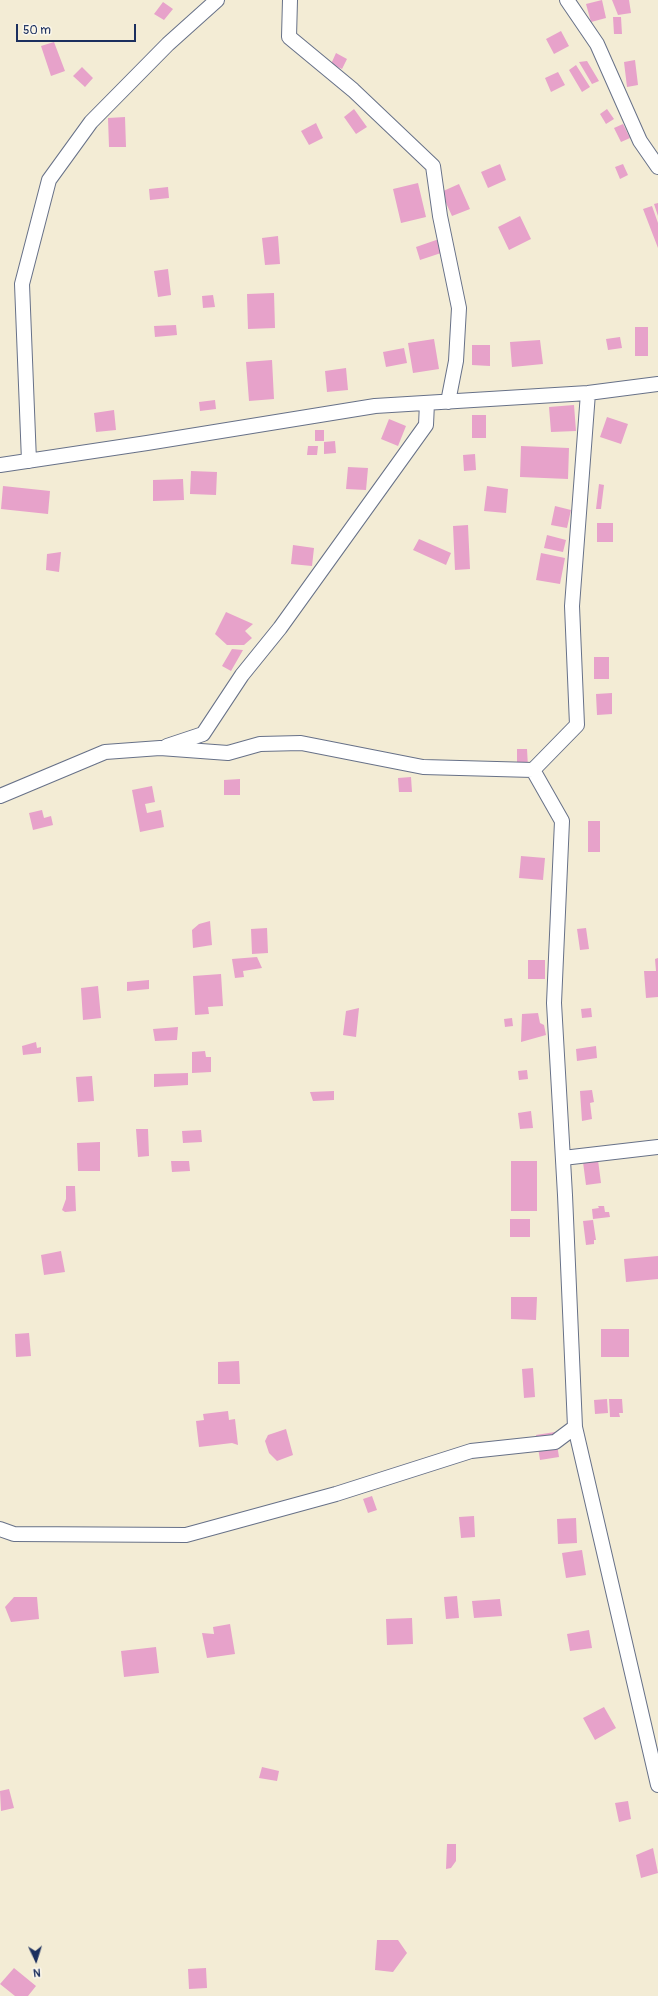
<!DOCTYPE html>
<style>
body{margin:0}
#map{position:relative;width:658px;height:1996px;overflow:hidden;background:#f3ecd5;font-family:Pangolin,sans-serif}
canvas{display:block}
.north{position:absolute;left:16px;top:1940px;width:40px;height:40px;-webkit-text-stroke:3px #fbf7ec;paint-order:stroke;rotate:176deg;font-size:11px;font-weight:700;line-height:16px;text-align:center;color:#1b2f5e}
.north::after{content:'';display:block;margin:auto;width:14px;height:18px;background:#1b2f5e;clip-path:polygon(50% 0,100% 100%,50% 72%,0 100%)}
.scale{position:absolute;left:16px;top:24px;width:120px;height:18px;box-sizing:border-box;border:2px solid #1b2f5e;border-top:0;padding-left:5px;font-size:12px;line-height:14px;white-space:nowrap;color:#1b2f5e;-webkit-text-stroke:3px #fbf7ec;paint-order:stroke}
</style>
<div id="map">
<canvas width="658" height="1996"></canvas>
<div class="north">N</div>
<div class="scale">50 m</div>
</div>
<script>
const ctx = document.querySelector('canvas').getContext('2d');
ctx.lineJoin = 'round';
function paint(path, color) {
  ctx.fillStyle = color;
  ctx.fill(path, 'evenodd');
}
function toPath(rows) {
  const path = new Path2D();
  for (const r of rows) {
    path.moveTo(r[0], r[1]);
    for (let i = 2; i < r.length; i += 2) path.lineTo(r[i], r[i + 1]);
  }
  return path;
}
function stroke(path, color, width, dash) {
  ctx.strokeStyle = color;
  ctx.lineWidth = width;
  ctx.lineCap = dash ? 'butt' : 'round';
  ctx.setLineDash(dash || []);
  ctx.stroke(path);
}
const building = toPath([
 [602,0,606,18,591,22,586,4],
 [612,0,629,0,631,13,618,15],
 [163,2,173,9,164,20,154,14],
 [613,17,621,17,622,34,614,34],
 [561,31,569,46,554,54,546,39],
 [54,42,65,71,51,76,41,46],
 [336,53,347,59,342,69,331,64],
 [635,60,638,85,627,87,624,62],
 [587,61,599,81,592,84,579,62],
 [576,65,590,87,582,92,569,70],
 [82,67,93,78,85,87,73,76],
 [558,72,565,85,551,92,545,78],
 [354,109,367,127,356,134,344,117],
 [607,109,614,119,606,124,600,114],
 [125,117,126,147,109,147,108,118],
 [316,123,323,138,309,145,301,131],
 [623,124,630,138,621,142,614,128],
 [500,164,506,180,488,188,481,172],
 [623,164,628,175,620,179,615,167],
 [418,183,426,217,401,223,393,189],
 [459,184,470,209,452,216,441,192],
 [168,187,169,198,150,200,149,189],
 [658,203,658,216,654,204],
 [652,206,658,223,658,248,643,209],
 [520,216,531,239,509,250,498,227],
 [278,236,280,264,265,265,262,238],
 [442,238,447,251,420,260,416,247],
 [168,269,171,295,158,297,154,271],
 [274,293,275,328,248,329,247,294],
 [213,295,215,307,203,308,202,296],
 [176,325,177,335,155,337,154,326],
 [635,327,648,327,648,356,635,356],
 [620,337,622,348,608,350,606,339],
 [434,339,439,369,413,373,408,343],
 [540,340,543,364,512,367,510,342],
 [472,345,490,345,490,366,472,365],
 [404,348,407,363,386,367,383,352],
 [272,360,274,399,249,401,246,362],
 [346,368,348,390,327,392,325,371],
 [215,400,216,409,200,411,199,402],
 [574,405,576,431,551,432,549,407],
 [114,410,116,430,96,432,94,413],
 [472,415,486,415,486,438,472,438],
 [607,417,628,424,621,444,600,437],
 [389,419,406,426,398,446,381,439],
 [315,430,324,430,324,441,315,441],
 [335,441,336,453,324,454,324,442],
 [308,446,318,446,317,455,307,455],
 [521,446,569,448,568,479,520,477],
 [475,454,476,470,464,471,463,455],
 [348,467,368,468,366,490,346,489],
 [191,471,217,472,216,495,190,494],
 [183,479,184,500,153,501,153,480],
 [599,484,604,485,601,509,596,509],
 [3,486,50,491,48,514,1,509],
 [487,486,508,489,506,513,484,511],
 [555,506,571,510,567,528,551,525],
 [597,523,613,523,613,542,597,542],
 [468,525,470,569,455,570,453,526],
 [547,535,566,540,563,552,544,548],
 [419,539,451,553,446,565,413,550],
 [293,545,314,548,312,566,291,564],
 [61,552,59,572,46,570,47,554],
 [541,553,565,558,560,584,536,580],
 [226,612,253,624,245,631,252,638,244,645,227,645,215,634],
 [232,649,243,650,231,671,222,666],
 [594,657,609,657,609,679,594,679],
 [612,693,612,714,597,715,596,694],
 [517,749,527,749,528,767,517,768],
 [411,777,412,792,399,792,398,778],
 [240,779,240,795,224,795,224,780],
 [152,786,155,802,145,804,147,813,161,810,164,827,140,832,132,790],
 [42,810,44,818,51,816,53,825,33,830,29,813],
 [588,821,600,821,600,852,588,852],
 [521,856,545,858,543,880,519,878],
 [210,921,212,945,193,948,192,930,199,924],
 [267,928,268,953,252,954,251,929],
 [586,928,589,949,580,950,577,929],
 [257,957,262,968,243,971,244,977,235,978,232,959],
 [658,958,658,997,646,998,644,971,656,971,655,959],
 [528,960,545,960,545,979,528,979],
 [221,974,223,1006,208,1007,209,1014,195,1015,193,976],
 [149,980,149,989,127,991,127,982],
 [98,986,101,1018,83,1020,81,988],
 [359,1008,356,1037,343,1035,346,1011],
 [591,1008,592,1017,582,1018,581,1009],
 [538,1013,540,1023,544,1025,546,1035,521,1042,522,1014],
 [512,1018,513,1026,505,1027,504,1019],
 [178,1027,177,1040,155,1041,153,1029],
 [36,1042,37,1048,41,1047,41,1053,23,1055,22,1046],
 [596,1046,597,1058,577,1061,576,1049],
 [205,1051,206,1057,211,1057,211,1072,192,1073,192,1052],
 [527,1070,528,1079,519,1080,518,1071],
 [188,1073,188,1085,154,1087,154,1074],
 [92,1076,94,1101,78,1102,76,1077],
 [592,1090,594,1102,590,1103,592,1119,582,1121,580,1091],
 [334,1091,334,1100,313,1101,310,1092],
 [531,1111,533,1128,520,1129,518,1113],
 [136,1129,148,1129,149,1156,138,1157],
 [201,1130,202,1142,183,1143,182,1131],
 [100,1142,100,1171,78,1171,77,1143],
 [598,1160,601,1183,586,1185,583,1162],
 [171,1161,189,1161,190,1171,172,1172],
 [511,1161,537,1161,537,1211,511,1211],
 [66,1186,75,1186,76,1211,65,1212,62,1210,66,1199],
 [598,1206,604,1206,605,1212,609,1212,610,1217,593,1219,592,1209,599,1208],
 [510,1219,530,1219,530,1237,510,1237],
 [593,1220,596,1240,594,1240,594,1244,586,1245,583,1221],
 [61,1251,65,1272,44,1275,41,1255],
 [658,1256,658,1279,626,1282,624,1259],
 [511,1297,537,1297,536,1320,511,1319],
 [601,1329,629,1329,629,1357,601,1357],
 [29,1333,31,1356,16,1357,15,1334],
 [239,1361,240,1384,218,1384,218,1362],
 [533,1368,535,1397,524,1398,522,1369],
 [607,1399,608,1413,595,1414,594,1400],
 [609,1399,622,1399,623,1413,619,1413,620,1417,610,1417],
 [228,1411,229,1420,235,1419,238,1445,232,1443,199,1447,196,1421,204,1420,203,1414],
 [286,1429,293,1455,277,1461,269,1453,265,1441,268,1435],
 [555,1432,559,1457,540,1460,536,1435],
 [372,1496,377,1510,368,1513,363,1499],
 [474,1516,475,1537,461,1538,459,1517],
 [576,1518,577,1543,558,1544,557,1519],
 [582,1550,586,1575,566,1578,562,1553],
 [457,1596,459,1618,446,1619,444,1597],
 [14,1597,37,1597,39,1619,11,1622,5,1607],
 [500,1599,502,1616,474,1618,472,1601],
 [412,1618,413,1644,387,1645,386,1619],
 [230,1624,235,1654,207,1658,202,1633,214,1634,213,1627],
 [589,1630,592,1648,570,1651,567,1634],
 [156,1647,159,1673,124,1677,121,1651],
 [604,1707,616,1728,595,1740,583,1718],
 [262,1767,279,1771,277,1781,259,1778],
 [9,1789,14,1808,1,1811,0,1791],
 [628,1801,631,1819,619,1822,615,1803],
 [447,1844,456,1844,456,1861,451,1868,446,1869],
 [653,1848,658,1873,641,1878,636,1855],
 [377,1940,398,1940,407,1953,393,1972,375,1970],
 [14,1968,36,1986,28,1996,15,1996,0,1984],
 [206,1968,207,1988,189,1989,188,1969]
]);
const minor = toPath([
 [290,0,289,37,353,90,433,166,440,216,459,308,456,361,448,402],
 [567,0,597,44,640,141,658,167],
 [29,461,22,284,49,180,91,122,168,44,217,0],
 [0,465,147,443,375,406,588,393,658,384],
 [167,746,203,734,242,675,280,628,426,425,427,403],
 [0,796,105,752,160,748,228,753,260,744,301,743,423,767,533,770],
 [563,1158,658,1147],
 [575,1427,565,1195,554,1003,562,821,533,770,577,725,572,606,588,393],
 [0,1529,14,1534,186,1535,336,1494,471,1451,555,1442,575,1427,658,1785]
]);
paint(building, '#e7a2ca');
stroke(minor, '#677188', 16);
stroke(minor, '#fff', 14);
</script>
